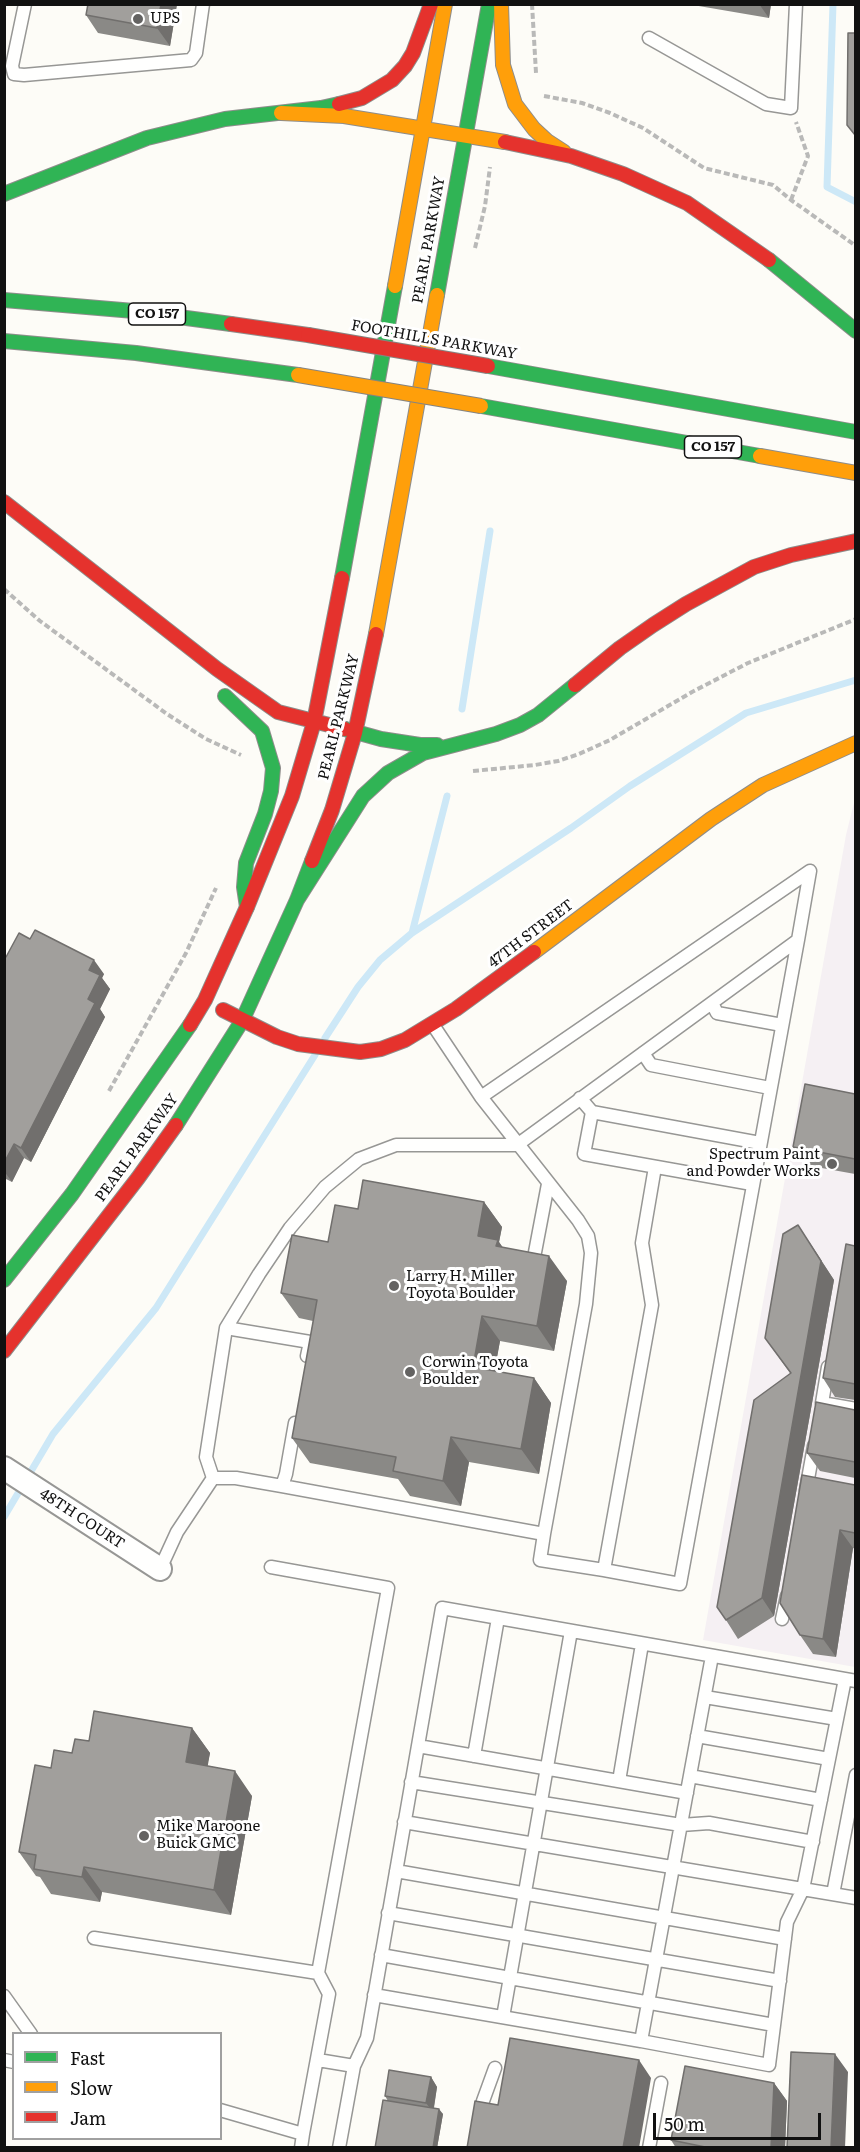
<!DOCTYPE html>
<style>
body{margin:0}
#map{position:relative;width:860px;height:2152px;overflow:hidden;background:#fdfcf7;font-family:Literata,serif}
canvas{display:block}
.frame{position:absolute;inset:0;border:6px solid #111;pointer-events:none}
.legend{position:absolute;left:12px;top:2032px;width:210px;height:108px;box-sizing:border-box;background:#fff;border:2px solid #a0a0a0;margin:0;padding:8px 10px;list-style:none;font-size:18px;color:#111}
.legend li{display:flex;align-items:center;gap:12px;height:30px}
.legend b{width:30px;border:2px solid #a0a0a0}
.scale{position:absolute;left:653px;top:2113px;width:168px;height:27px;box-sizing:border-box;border:3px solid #111;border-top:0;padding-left:8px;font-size:18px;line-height:21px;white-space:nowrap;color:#111;-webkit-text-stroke:4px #fff;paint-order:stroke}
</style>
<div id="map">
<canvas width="860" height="2152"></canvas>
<div class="frame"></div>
<ul class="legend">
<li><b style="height:8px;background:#30b455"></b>Fast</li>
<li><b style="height:8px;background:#ff9f0a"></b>Slow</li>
<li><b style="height:8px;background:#e5322d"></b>Jam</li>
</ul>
<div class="scale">50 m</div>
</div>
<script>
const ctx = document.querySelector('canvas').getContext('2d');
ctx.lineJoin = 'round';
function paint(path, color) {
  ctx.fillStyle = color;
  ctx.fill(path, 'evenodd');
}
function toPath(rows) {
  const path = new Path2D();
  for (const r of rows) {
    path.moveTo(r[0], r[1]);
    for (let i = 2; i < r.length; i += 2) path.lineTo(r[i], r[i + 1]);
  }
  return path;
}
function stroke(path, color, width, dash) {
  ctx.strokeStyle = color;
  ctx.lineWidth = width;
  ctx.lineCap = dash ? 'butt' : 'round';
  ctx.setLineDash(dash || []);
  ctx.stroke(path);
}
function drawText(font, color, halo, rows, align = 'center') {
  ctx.font = font + ' Literata,serif';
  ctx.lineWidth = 6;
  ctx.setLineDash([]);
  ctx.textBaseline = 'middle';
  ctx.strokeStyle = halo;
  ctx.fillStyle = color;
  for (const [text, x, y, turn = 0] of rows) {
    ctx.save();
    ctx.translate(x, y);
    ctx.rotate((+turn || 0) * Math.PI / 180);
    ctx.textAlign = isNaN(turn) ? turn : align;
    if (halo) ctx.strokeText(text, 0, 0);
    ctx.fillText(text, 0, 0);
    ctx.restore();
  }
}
const industrial = toPath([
 [855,799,855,1667,703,1640,846,835]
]);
const stream = toPath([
 [833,4,827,187,856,202],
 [462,709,490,531],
 [412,933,447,796],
 [325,1038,358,987,380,960,412,933,571,828,630,786,746,713,856,680],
 [4,1517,53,1434,156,1308,315,1055]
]);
const path = toPath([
 [532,4,536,73],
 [544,96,582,103,610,113,643,128,704,168,773,185,791,200,856,246],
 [791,200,808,156,796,122],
 [475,248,485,206,490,167],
 [4,589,40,621,167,714,206,739,241,755],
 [473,771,535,765,558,761,579,754,610,740,692,692,748,663,856,619],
 [109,1091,186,953,216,888]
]);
const lane = toPath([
 [25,4,12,66,14,74,24,75,191,60,196,53,203,4],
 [649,38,766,104,791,108,796,4],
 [712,1003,717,1013,782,1025],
 [643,1053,651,1065,770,1088],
 [580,1098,592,1112,760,1143],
 [592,1112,584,1154,752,1184],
 [655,1167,642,1243,652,1305,604,1570,680,1584,798,940],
 [532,1268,548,1184],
 [226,1328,310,1342,307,1356],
 [828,1367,822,1403,856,1409],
 [213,1478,206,1457,226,1328,259,1274,290,1228,325,1187,359,1159,396,1145,517,1145,798,940,810,871,481,1097,433,1025],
 [213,1478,236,1478,282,1486,286,1474,295,1423],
 [282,1486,544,1534,586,1304,591,1253,588,1236,578,1220,481,1097],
 [806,1490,814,1446],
 [544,1534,540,1560,604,1570],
 [160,1569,177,1532,213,1478],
 [782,1619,787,1596],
 [705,1697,837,1719],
 [697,1736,829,1759],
 [418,1746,687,1793],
 [474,1756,498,1618],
 [690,1776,821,1800],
 [619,1781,642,1644],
 [411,1782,681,1825,709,1823,813,1842],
 [404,1822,856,1898],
 [396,1871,785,1939],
 [833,1894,856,1775],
 [388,1913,780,1981],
 [94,1938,318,1973],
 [381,1955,774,2025],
 [374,1995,641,2041,712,1656],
 [4,1996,31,2034],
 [503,2017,571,1631],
 [641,2041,769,2065,787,1922,803,1889,845,1679],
 [4,2060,14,2062],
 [318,2060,354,2066],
 [220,2110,303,2134,329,1994,318,1973,388,1588,271,1567],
 [301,2148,303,2134],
 [339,2148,354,2066,367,2038,442,1608,856,1681],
 [475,2148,483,2101,495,2068],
 [649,2148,661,2083]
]);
const street = toPath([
 [4,1468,160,1569]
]);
const fast = toPath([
 [4,194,147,138,225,119,321,108,339,104],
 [769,260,856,331],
 [437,295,489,4],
 [4,300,134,311,231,324],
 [4,341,136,353,298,375],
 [488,366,856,432],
 [481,406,760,456],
 [342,578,395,286],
 [225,696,262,731,273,768,271,791,265,814,246,863,244,887,247,907],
 [345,729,381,739,420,745,437,745],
 [297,900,363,796,388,773,423,753,496,734,520,725,538,715,575,685],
 [176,1125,242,1021,297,900,312,861],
 [4,1280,72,1194,190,1025]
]);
const slow = toPath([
 [501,4,503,65,515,104,534,129,547,141,564,152],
 [281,113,344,116,505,142],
 [395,286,445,4],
 [760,456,856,473],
 [376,634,437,295],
 [534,952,711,819,763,785,856,743]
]);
const jam = toPath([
 [339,104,362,98,392,80,405,66,413,53,431,4],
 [505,142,571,156,623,174,687,203,769,260],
 [231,324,308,335],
 [4,502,217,669,278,712,345,729],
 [575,685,620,648,653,625,686,604,754,567,791,555,856,541],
 [312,861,332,810,355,733,376,634],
 [223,1010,277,1037,298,1044,360,1052,381,1049,405,1040,456,1009,534,952],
 [190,1025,205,1000,247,907,292,796,314,722,342,578],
 [4,1351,138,1178,176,1125]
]);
const slowBridge = toPath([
 [298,375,481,406]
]);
const jamBridge = toPath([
 [308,335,488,366]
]);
const wall = toPath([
 [177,4,170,46,98,33,86,15],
 [687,4,771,4,769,18],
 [4,956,104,974,102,978,110,989,100,1009,105,1017,31,1162,24,1158,12,1182,4,1178],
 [855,1094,855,1174,805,1165,793,1147],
 [484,1202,502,1227,499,1242,503,1248,567,1281,554,1351,500,1341,494,1371,534,1378,551,1403,539,1474,469,1462,461,1506,410,1496,398,1479,310,1463,292,1438,313,1321,299,1318,281,1293,358,1209],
 [810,1243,834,1280,774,1616,738,1639,726,1620,790,1373,765,1338],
 [855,1246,855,1400,835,1397,823,1378],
 [855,1410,855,1478,820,1471,807,1453],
 [855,1485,855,1549,853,1548,836,1657,813,1654,800,1635],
 [192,1728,210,1753,207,1766,252,1796,231,1915,102,1892,100,1902,51,1894,40,1877,36,1876,19,1852,51,1768,89,1741],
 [431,2077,437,2087,434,2108,443,2114,437,2148,375,2148,388,2101,385,2096],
 [774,2083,787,2101,785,2148,676,2148,671,2140]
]);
const shadedWall = toPath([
 [161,4,177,4,170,46,157,28],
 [759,4,771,4,769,18],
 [94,960,104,974,102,978,110,989,100,1009,105,1017,31,1162,21,1148,88,999,89,970],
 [14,1144,24,1158,12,1182,4,1171,4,1163],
 [484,1202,502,1227,499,1242,515,1265,478,1236],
 [798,1225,834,1280,774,1616,762,1598,821,1261],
 [549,1256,567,1281,554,1351,537,1326],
 [482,1316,500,1341,491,1392,473,1367],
 [534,1378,551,1403,539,1474,521,1449],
 [451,1437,469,1462,461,1506,443,1481],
 [840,1530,853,1548,836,1657,823,1639],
 [192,1728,210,1753,204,1787,186,1762],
 [235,1771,252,1796,231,1915,214,1890],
 [84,1867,102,1892,100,1902,82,1877],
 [835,2054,848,2072,845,2148,831,2148],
 [639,2060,651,2078,639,2148,623,2148],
 [431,2077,437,2087,433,2112,426,2103],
 [774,2083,787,2101,785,2148,771,2148],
 [439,2109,443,2114,437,2148,433,2148]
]);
const building = toPath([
 [88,4,161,4,157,28,86,15,88,4],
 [848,33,855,33,855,135,847,125,848,33],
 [35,930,94,960,89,970,100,975,88,999,95,1003,21,1148,14,1144,4,1163,4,956,6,957,19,933,30,939,35,930],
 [805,1084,855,1094,855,1159,793,1147,805,1084],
 [363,1180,484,1202,478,1236,498,1240,496,1246,549,1256,537,1326,482,1316,473,1367,534,1378,521,1449,451,1437,443,1481,393,1471,396,1457,292,1438,317,1300,281,1293,292,1235,328,1242,335,1205,358,1209,363,1180],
 [798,1225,821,1261,762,1598,726,1620,717,1607,754,1400,791,1373,765,1338,783,1234,798,1225],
 [846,1244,855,1246,855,1384,823,1378,846,1244],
 [816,1402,855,1410,855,1462,807,1453,816,1402],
 [802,1475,855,1485,855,1533,840,1530,823,1639,800,1635,780,1603,802,1475],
 [94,1711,192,1728,186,1762,235,1771,214,1890,84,1867,82,1877,34,1869,36,1855,19,1852,35,1765,51,1768,54,1750,72,1753,75,1739,89,1741,94,1711],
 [510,2038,639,2060,623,2148,467,2148,475,2101,498,2105,510,2038],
 [791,2052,835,2054,831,2148,787,2148,791,2052],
 [685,2066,774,2083,771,2148,710,2148,671,2140,685,2066],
 [389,2070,431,2077,426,2103,385,2096,389,2070],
 [383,2100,439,2109,433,2148,375,2148,383,2100]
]);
const markers = [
 [138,19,6,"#646362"],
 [832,1164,6,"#646362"],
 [394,1286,6,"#646362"],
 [410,1372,6,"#646362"],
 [144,1836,6,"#646362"]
];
const shields = [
 [157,314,57],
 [713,447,57]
];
const shieldNames = [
 ["CO 157",157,314],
 ["CO 157",713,447]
];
const poiNames = [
 ["UPS",150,19],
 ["Spectrum Paint",820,1155,"right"],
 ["and Powder Works",820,1172,"right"],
 ["Larry H. Miller",406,1277],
 ["Toyota Boulder",406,1294],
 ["Corwin Toyota",422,1363],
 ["Boulder",422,1380],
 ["Mike Maroone",156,1827],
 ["Buick GMC",156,1844]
];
const streetNames = [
 ["PEARL PARKWAY",429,240,-80],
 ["FOOTHILLS PARKWAY",434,340,10],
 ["PEARL PARKWAY",339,717,-76],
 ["47TH STREET",531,934,-37],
 ["PEARL PARKWAY",137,1148,-54],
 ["48TH COURT",82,1519,33]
];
paint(industrial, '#f5f0f3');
stroke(stream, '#cde8f7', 7);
stroke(lane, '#979795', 15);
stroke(street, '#979795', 26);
stroke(fast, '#8e8d8b', 16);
stroke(slow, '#8e8d8b', 16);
stroke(jam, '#8e8d8b', 16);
stroke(path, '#b9b9b8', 4, [6, 3]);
stroke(lane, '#fffffe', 12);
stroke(street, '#fffffe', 22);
stroke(fast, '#30b455', 14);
stroke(slow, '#ff9f0a', 14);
stroke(jam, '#e5322d', 14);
stroke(slowBridge, '#858482', 16, []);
stroke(jamBridge, '#858482', 16, []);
stroke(slowBridge, '#ff9f0a', 14);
stroke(jamBridge, '#e5322d', 14);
paint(wall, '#8a8986');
paint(shadedWall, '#716f6d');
paint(building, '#a19f9c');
stroke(building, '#716f6d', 1.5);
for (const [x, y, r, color] of markers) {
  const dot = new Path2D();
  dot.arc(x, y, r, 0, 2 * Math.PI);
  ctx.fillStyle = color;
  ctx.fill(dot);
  stroke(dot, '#fff', 2);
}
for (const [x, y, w] of shields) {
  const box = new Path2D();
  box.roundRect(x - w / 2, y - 11, w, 22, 4.5);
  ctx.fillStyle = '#fff';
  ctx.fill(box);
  stroke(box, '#111', 1.5);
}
drawText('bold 14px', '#111', null, shieldNames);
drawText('15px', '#111', '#fff', poiNames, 'left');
drawText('15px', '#111', '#fff', streetNames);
</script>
